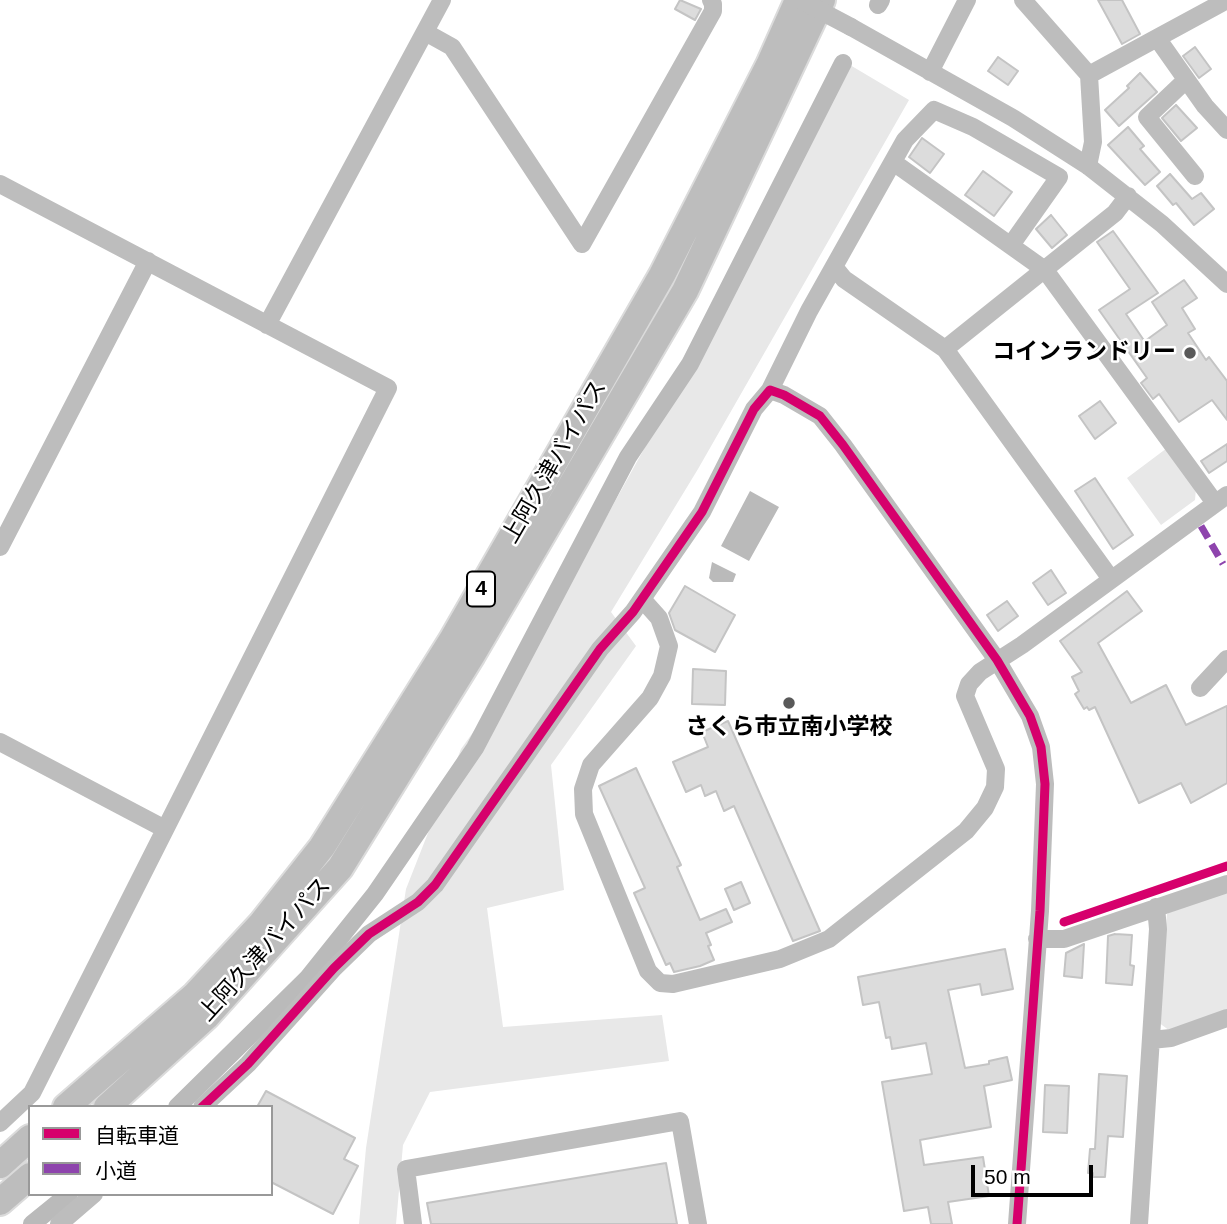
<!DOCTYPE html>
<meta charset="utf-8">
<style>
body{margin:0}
#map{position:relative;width:1227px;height:1224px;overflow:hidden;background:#fff;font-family:Helvetica,"Noto Sans JP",sans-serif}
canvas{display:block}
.legend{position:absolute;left:28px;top:1105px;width:245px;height:91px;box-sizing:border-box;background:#fff;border:2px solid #999;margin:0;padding:9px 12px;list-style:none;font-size:21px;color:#000}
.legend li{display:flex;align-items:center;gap:14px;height:35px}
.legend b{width:35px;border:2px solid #999}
.scale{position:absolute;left:971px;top:1165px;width:122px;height:32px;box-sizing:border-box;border:4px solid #000;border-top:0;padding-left:9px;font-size:21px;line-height:24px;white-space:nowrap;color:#000;-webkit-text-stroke:5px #fff;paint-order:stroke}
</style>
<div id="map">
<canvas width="1227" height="1224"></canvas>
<ul class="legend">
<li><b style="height:9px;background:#d6006c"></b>自転車道</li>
<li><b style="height:9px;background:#8e44ad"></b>小道</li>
</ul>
<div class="scale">50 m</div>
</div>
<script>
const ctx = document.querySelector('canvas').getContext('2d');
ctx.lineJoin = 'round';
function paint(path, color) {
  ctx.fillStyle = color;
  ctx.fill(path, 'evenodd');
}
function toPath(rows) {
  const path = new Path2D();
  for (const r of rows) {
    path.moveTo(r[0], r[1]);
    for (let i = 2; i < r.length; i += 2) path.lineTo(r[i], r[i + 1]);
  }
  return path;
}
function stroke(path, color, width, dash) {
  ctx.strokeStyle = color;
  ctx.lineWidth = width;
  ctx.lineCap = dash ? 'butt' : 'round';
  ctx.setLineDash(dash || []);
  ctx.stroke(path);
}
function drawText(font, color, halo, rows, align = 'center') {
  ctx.font = font + ' Helvetica,"Noto Sans JP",sans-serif';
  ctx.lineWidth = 5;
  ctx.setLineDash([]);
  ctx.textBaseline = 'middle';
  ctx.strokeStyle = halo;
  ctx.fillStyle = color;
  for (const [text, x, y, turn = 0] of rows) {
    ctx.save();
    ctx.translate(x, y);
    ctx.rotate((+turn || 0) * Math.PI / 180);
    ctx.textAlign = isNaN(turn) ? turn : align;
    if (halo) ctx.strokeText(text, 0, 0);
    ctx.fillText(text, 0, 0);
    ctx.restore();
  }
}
const green = toPath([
 [850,65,909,100,698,469,611,612,636,646,551,765,564,890,487,908,503,1027,662,1015,669,1061,430,1092,403,1145,396,1224,359,1224,366,1148,406,889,461,749,535,646,758,243],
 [1167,448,1196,488,1195,500,1161,525,1127,478],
 [1227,892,1227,1010,1170,1031,1158,1022,1167,914,1174,908]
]);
const water = toPath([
 [750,491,779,507,749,561,721,546],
 [712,562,736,574,733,582,713,582,709,578]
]);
const canal = toPath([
 [878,5,881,0],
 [177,1107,307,979,375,894,475,748,628,457,690,364,843,63],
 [32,1224,69,1194]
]);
const building = toPath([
 [680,0,701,9,695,20,675,9,680,0],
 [1098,0,1122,0,1140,34,1122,44,1098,0],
 [1195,47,1211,69,1199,78,1183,56,1195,47],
 [998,57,1018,71,1008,85,988,71,998,57],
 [1140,73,1157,92,1119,126,1105,110,1129,88,1127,86,1140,73],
 [1176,105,1197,128,1181,141,1162,118,1176,105],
 [1128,127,1144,146,1140,149,1160,172,1145,185,1108,145,1128,127],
 [922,138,944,154,930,173,909,157,922,138],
 [983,171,1012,192,994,216,965,195,983,171],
 [1170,174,1192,199,1201,193,1214,209,1194,225,1176,203,1173,205,1157,186,1170,174],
 [1051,215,1067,235,1052,248,1036,229,1051,215],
 [1113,231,1158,293,1126,314,1143,339,1145,341,1167,325,1152,302,1184,280,1197,298,1182,308,1195,329,1188,333,1206,360,1209,357,1227,381,1227,420,1212,400,1179,422,1159,394,1153,399,1141,383,1147,378,1099,310,1130,289,1097,242,1113,231],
 [1100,401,1116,423,1095,439,1079,416,1100,401],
 [1227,444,1227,461,1209,473,1201,461,1227,444],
 [1095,478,1133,535,1113,549,1075,491,1095,478],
 [1051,570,1066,593,1048,605,1033,583,1051,570],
 [685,586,735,615,715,652,675,630,669,613,685,586],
 [1127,591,1142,611,1098,643,1131,703,1166,685,1186,725,1227,706,1227,783,1191,803,1181,783,1139,803,1095,707,1089,710,1087,707,1084,709,1075,694,1079,691,1072,677,1082,672,1060,641,1127,591],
 [1007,601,1018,616,998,631,987,615,1007,601],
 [693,669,726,671,725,705,692,704,693,669],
 [728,721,820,931,793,941,734,806,724,811,716,791,705,796,701,785,686,792,673,762,708,747,702,732,728,721],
 [636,768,681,865,677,867,700,920,726,909,732,922,706,933,711,945,708,946,714,960,700,966,674,972,670,963,666,965,634,893,645,888,599,786,636,768],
 [741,882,750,903,734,910,725,889,741,882],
 [1115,934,1132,935,1130,965,1134,966,1132,985,1106,983,1108,936,1115,934],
 [1084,944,1082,978,1064,976,1066,953,1084,944],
 [1005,949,1013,989,982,995,980,984,948,990,965,1068,989,1064,989,1061,1007,1057,1012,1080,984,1086,991,1127,920,1140,924,1165,983,1157,989,1196,948,1202,952,1224,931,1224,928,1207,904,1211,882,1082,932,1074,926,1043,892,1049,890,1037,886,1038,879,1002,863,1005,858,977,1005,949],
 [1099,1074,1127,1076,1123,1137,1108,1136,1105,1177,1093,1177,1093,1173,1088,1173,1090,1149,1095,1149,1099,1074],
 [1045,1085,1069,1086,1067,1133,1043,1132,1045,1085],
 [266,1091,355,1138,344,1159,358,1166,333,1214,271,1182,271,1107,257,1107,266,1091],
 [666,1163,677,1224,431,1224,427,1203,666,1163]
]);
const minor = toPath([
 [1023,0,1089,75,1093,142,1088,166],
 [1227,0,1157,38,1205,106,1227,130],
 [851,27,1013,118,1088,166,1162,224,1227,284],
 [425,32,452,47,582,244,713,11,713,4,711,0],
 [930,72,967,0],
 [1089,75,1157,38],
 [1186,80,1147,117,1195,176],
 [893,162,1045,270,1215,503],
 [0,184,388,388,32,1093,0,1123],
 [835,268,844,279,945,349,1111,579],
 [267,325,442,0],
 [945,349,1115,213,1128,196],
 [770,390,809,311,905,140,934,110,973,127,1059,177,1011,245],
 [0,547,148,261],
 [642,599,659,618,669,646,662,676,650,698,591,765,583,789,584,814,648,971,660,983,673,984,780,959,829,939,966,831,985,808,995,787,996,769,965,696,969,684,980,672,1022,645,1227,495],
 [1200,688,1227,659],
 [0,742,165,829],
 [1037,939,1064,939,1227,884],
 [1151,1040,1171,1038,1227,1018],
 [202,1107,248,1064,334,968,369,934,418,902,435,885,600,649,633,612,702,512,754,409,770,390,784,395,820,416,843,445,997,660,1030,716,1041,747,1045,784,1040,911,1017,1224],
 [59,1224,94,1194],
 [413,1224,406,1169,680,1121,698,1224],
 [1139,1224,1158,929,1156,907]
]);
const highway = toPath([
 [66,1107,195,995,261,924,322,847,452,640,662,275,769,65,798,0],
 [107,1107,206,1017,340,868,472,655,685,291,822,0],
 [0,1165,30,1138],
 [0,1202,30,1176]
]);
const minorBridge = toPath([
 [800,0,851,27]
]);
const quiet = toPath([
 [1201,526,1223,564]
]);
const cycleway = toPath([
 [1064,922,1227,866],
 [202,1107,248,1064,334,968,369,934,418,902,435,885,600,649,633,612,702,512,754,409,770,390,784,395,820,416,843,445,997,660,1030,716,1041,747,1045,784,1040,911,1017,1224]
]);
const markers = [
 [1190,353,7,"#595959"],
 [789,703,7,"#595959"]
];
const shields = [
 [481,589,28]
];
const shieldNames = [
 ["4",481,589]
];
const poiNames = [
 ["コインランドリー",1176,353],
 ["さくら市立南小学校",789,728,"center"]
];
const streetNames = [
 ["上阿久津バイパス",555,462,-60],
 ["上阿久津バイパス",265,950,-48]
];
paint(green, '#e8e8e8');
paint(water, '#bababa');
stroke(canal, '#bababa', 18);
paint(building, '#dcdcdc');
stroke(building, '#c4c4c4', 2);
stroke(highway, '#dbdbdb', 30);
stroke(minor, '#bdbdbd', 18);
stroke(highway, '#bdbdbd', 26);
stroke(minorBridge, '#bdbdbd', 18);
stroke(quiet, '#8e44ad', 7, [14, 7]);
stroke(cycleway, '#d6006c', 9);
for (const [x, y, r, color] of markers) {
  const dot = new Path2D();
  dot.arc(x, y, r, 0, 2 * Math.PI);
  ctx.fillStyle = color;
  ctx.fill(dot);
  stroke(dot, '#fff', 2.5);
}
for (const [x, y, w] of shields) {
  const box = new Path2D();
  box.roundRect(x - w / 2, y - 17.5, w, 35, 5);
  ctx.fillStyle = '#fff';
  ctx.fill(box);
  stroke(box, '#000', 2);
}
drawText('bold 21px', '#000', null, shieldNames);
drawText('bold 23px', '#000', '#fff', poiNames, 'right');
drawText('23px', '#000', '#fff', streetNames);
</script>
